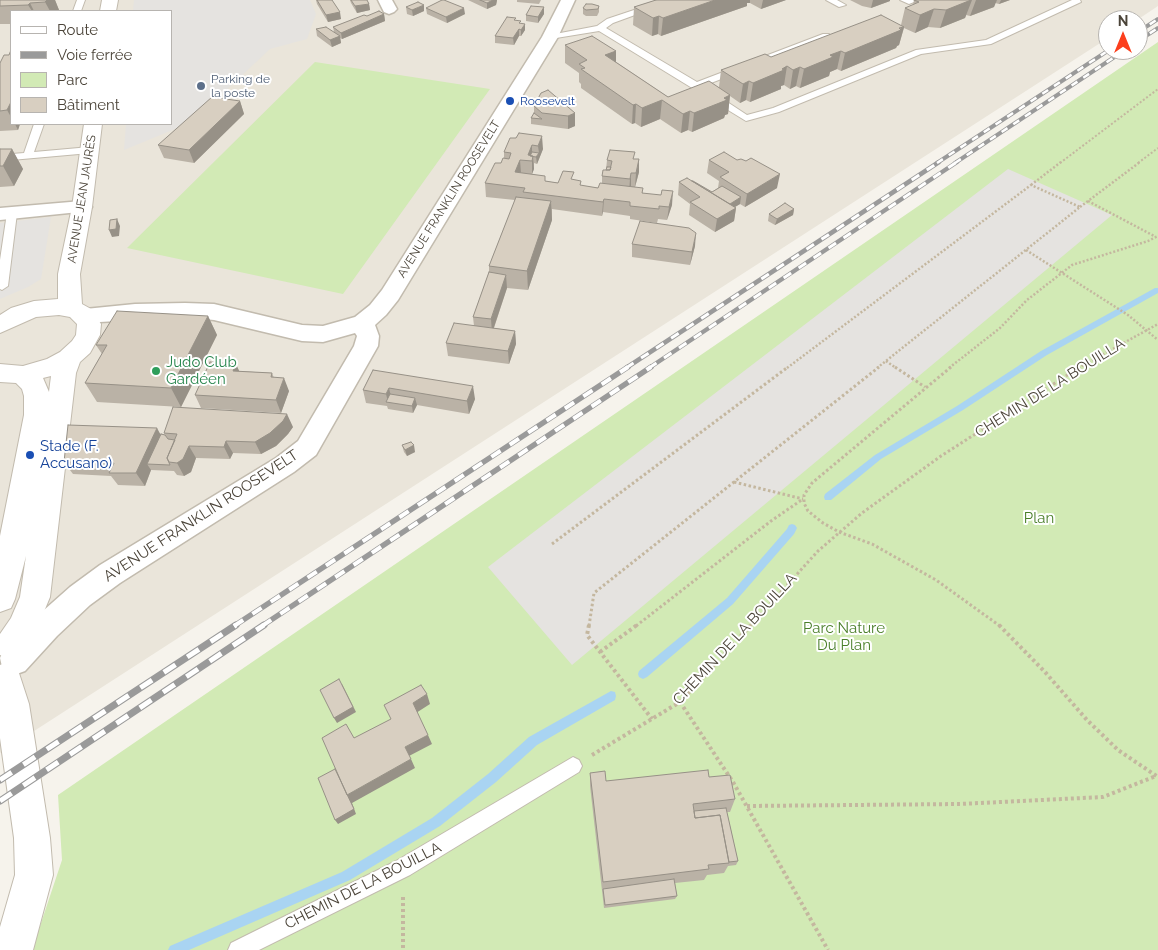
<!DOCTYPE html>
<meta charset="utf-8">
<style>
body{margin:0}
#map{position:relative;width:1158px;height:950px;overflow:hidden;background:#f6f3ec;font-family:Raleway,sans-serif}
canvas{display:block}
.legend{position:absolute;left:10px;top:10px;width:162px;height:115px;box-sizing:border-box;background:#fff;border:1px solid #b7b4b0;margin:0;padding:6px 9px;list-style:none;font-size:15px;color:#4b4439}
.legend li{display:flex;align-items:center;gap:10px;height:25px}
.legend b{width:25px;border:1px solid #b7b4b0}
.north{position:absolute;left:1098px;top:10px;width:50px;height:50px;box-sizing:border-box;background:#fff;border:1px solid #b7b4b0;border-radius:50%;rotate:0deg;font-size:14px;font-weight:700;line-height:20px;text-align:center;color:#4b4439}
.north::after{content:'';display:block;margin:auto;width:18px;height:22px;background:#fc3f1d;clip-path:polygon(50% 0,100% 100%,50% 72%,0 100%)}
</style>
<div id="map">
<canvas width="1158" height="950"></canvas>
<ul class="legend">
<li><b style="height:6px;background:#fff"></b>Route</li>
<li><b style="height:6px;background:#9a9a9a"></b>Voie ferrée</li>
<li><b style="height:14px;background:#d2eab5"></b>Parc</li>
<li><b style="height:14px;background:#d8cfc1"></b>Bâtiment</li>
</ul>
<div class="north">N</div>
</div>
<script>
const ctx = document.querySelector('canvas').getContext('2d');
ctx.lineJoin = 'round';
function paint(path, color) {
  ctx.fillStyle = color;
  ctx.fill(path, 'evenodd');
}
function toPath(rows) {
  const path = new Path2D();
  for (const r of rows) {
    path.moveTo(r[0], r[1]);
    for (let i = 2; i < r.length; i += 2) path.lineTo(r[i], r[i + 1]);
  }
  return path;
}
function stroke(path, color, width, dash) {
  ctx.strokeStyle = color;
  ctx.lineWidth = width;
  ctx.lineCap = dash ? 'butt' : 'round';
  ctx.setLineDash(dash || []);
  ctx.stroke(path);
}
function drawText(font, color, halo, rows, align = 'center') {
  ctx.font = font + ' Raleway,sans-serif';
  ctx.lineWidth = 4;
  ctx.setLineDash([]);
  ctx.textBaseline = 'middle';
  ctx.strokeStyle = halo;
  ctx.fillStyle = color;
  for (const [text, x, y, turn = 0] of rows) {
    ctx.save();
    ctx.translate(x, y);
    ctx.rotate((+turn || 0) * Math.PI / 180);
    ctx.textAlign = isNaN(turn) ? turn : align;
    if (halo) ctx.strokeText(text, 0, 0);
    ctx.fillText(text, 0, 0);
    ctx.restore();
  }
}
const residential = toPath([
 [0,0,1158,0,1158,6,1137,20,1108,20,1108,38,0,753],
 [11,11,171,11,171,124,11,124]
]);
const green = toPath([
 [1158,42,1158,950,32,950,62,860,58,795],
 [315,62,490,89,343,294,127,248]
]);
const parking = toPath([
 [134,0,310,0,316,14,307,39,270,49,192,122,124,150,126,124,171,124,171,11,133,11],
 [1008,169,1112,215,572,665,488,567],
 [51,217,41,279,28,287,0,299,0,223]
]);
const stream = toPath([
 [1155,288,1158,288,1158,293,1047,355,963,410,881,459,831,500,825,500,824,497,825,494,875,455,957,406,1041,351,1155,288],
 [792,524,795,525,797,528,794,534,733,604,647,677,643,679,639,677,638,674,639,671,727,598,787,529,789,525,792,524],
 [611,691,615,692,616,696,615,700,537,745,496,782,440,826,350,880,189,950,168,950,170,946,342,872,432,818,488,774,529,737,611,691]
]);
const pathFar3 = toPath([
 [1060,163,1158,89],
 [1138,163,1158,148]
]);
const pathFar2 = toPath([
 [1031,185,1061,162],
 [1088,201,1156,237],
 [1080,207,1140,162],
 [1026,250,1128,315,1158,340],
 [886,361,896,368],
 [787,368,1031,185,1080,207,877,368],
 [949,368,1000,328,1027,300,1072,265,1148,241,1158,236],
 [1078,368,1158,324]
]);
const pathFar1 = toPath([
 [895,367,925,387],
 [951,367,812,483,804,495,804,503,808,511,823,523,839,532,872,544,936,580,1000,626],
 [734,482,803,499],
 [552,544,788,367],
 [589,626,594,593,879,367],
 [636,626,771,521,803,499],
 [750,626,818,551,862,513,941,456,1080,367]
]);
const path = toPath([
 [589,625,587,635,652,719],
 [999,625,1045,672,1087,720,1118,750,1158,777],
 [600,652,637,625],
 [680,702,733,782,828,950],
 [592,755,680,702,751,625],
 [747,806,960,804,1103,797,1156,776],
 [403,897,403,950]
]);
const service = toPath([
 [77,0,85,0,81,11,73,11,77,0],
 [664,0,676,0,613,23,606,28,697,82,823,34,829,34,829,38,703,86,747,115,773,108,916,50,986,40,1072,0,1080,0,1081,2,991,44,921,54,779,112,746,121,599,31,550,39,546,37,550,35,597,26,607,19,664,0],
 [826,0,837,0,846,5,839,7,826,0],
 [900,0,919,0,909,4,900,0],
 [34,124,44,124,34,152,90,147,95,150,90,153,0,161,0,155,24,153,34,124],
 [12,210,17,213,8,286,2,290,0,289,0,260,7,213,12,210],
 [573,757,579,760,582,766,579,772,410,875,259,950,228,950,231,943,396,861,573,757]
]);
const minor = toPath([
 [378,0,392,0,397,9,394,12,389,14,384,12,378,0],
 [561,0,575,0,558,37,398,300,386,315,375,325,379,336,378,346,316,455,294,472,120,583,90,605,57,636,25,671,14,675,3,671,0,658,3,651,35,618,70,587,100,565,276,458,298,441,354,346,357,336,355,333,323,342,302,341,214,320,185,317,83,323,75,320,72,315,75,310,135,304,185,303,214,304,302,325,323,326,355,317,370,305,382,290,542,37,561,0],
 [82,201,89,203,92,207,89,211,0,220,0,208,82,201]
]);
const tertiary = toPath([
 [102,0,118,0,116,11,100,11,102,0],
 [84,124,102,124,92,207,80,274,82,304,91,309,101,324,100,335,90,353,80,362,76,373,50,597,34,636,22,655,11,659,0,655,0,634,11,618,20,597,26,556,15,599,11,608,0,612,0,536,24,415,24,396,22,389,16,383,0,382,0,364,23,366,47,359,60,352,72,341,76,335,77,324,70,317,59,315,36,317,0,333,0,315,11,308,34,301,58,299,58,274,72,207,84,124],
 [51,376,49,392,43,378,51,376],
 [5,663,17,667,29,704,50,838,53,875,33,950,0,950,0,927,15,875,14,838,0,738,0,665,5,663]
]);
const railFar3 = toPath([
 [1138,32,1158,19],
 [1138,41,1158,28],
 [937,163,1109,50],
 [955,163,1125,50]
]);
const railFar2 = toPath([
 [626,368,939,162],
 [649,368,957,162]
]);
const railFar1 = toPath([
 [234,626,628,367],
 [262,626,651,367]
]);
const rail = toPath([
 [0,780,236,625],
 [0,801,264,625]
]);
const wall = toPath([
 [0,0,55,0,59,10,59,11,11,11,11,24,0,24],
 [316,0,332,0,341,19,328,22,317,4],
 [350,0,367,0,369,4,370,10,357,13,351,3],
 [468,0,497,0,497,1,496,5,487,9],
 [517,0,541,0,539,4,517,2],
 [656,0,786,0,761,9,750,3,747,3,747,6,661,36,658,34,652,36,633,25,634,7],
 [850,0,890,0,890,1,871,8,862,6],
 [914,0,1010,0,999,4,995,3,994,7,970,16,966,15,965,18,940,28,928,27,915,33,904,28,899,45,897,46,896,48,841,71,837,69,830,72,829,76,800,88,796,86,790,89,784,85,781,86,781,89,750,102,746,100,740,103,730,96,728,114,725,115,724,118,692,132,688,130,681,133,660,119,641,127,635,123,632,124,581,88,581,84,579,82,579,73,565,63,565,45,616,51,616,62,668,97,719,87,721,70,901,25,905,8,913,5],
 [599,6,599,12,597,16,586,16,583,14,583,8],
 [406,7,424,11,413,16,407,14],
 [426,8,465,14,447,23,427,14],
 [384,14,385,21,342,39,340,38,341,43,332,47,317,36,316,29,334,32,333,27,367,16],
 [544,14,538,23,526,21,526,15],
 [516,20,521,24,525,30,521,36,519,36,514,45,495,43,495,36],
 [11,50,11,124,20,124,18,130,0,131,0,63,9,55],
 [240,101,244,114,194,163,164,158,158,145],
 [534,106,575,113,575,126,568,129,531,124,531,118,534,113],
 [519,133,543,149,537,164,534,163,534,169,532,174,545,181,558,183,574,180,581,186,598,188,602,183,602,176,606,170,607,160,639,159,639,172,635,187,643,193,672,205,667,220,658,219,657,223,630,219,630,216,603,212,602,216,552,209,552,220,528,290,507,288,494,328,515,331,516,344,509,364,448,356,446,343,474,326,473,317,489,272,489,266,515,200,486,197,485,183,501,163,504,158,504,152,516,138],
 [0,149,12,149,23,169,14,186,0,187],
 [709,160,777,188,745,207,740,204,735,207,736,208,734,221,715,232,689,215,690,204,678,195,679,182,712,192,718,188,719,181,707,173],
 [794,209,793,215,775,225,768,221,769,214],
 [632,244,695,246,690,265,632,257],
 [208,316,217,335,181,407,97,402,85,383,102,354,96,345],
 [373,370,475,399,469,414,417,405,413,413,388,409,387,406,366,403,363,390],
 [239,371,272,373,274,378,289,391,281,413,201,408,195,395],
 [293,427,288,434,276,446,261,454,233,453,230,459,196,458,191,472,184,476,177,475,174,471,151,470,145,486,118,485,111,476,73,474,64,462,161,434,165,435,164,433],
 [402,445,415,452,407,456,404,452],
 [590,773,606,781,709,777,735,799,730,812,727,812,738,861,736,865,728,866,724,873,707,875,704,880,675,883,677,896,675,899,604,908,590,786]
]);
const shadedWall = toPath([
 [47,0,55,0,59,10,59,11,50,11,45,2],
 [493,0,497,0,496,5,487,9,487,3],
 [715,0,750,0,750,3,747,3,747,6,661,36,663,18],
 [763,0,786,0,761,9],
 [873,0,890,0,890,1,871,8],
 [967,0,972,0,965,18,940,28,946,10],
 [976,0,997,0,994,7,970,16],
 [1001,0,1010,0,999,4],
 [30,3,34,11,32,11,28,5],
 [369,4,370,10,357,13,355,6],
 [424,5,424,11,413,16,412,10],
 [544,7,544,14,538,23,538,17],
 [464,8,465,14,447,23,446,17],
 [934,9,928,27,915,33,920,15],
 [340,12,341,19,328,22,326,15],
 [384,14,385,21,342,39,341,33],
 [659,16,658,34,652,36,653,18],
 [525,24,525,30,521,36,521,30],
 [904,27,899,45,897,46,896,48,841,71,845,53],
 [519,29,519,36,514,45,513,38],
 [340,36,341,43,332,47,330,40],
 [616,51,616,70,605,55],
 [841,51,837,69,830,72,829,76,800,88,804,69,830,55],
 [787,66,784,85,781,86,781,89,750,102,753,83],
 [800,67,796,86,790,89,793,70],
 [749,81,746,100,740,103,743,84],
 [730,95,728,114,725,115,724,118,692,132,694,113],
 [662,100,660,119,641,127,642,108],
 [240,101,244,114,194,163,189,150],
 [11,102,11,117,7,110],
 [636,104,635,123,632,124,633,105],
 [690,111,688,130,681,133,683,114],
 [575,113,575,126,568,129,568,116],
 [15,124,20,124,18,130],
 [542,136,543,149,537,164,536,157,539,153,538,146],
 [532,145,532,156,528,155],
 [12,149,23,169,14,186,3,166],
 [533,156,534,169,532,174,532,161],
 [639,159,639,172,635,187,636,173],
 [520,160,521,173,515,172],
 [631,173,631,186,629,192,630,179],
 [780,174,777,188,745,207,747,194],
 [673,191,672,205,667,220,669,207],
 [741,197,740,204,723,214,724,208],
 [604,199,603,212,602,216,603,202],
 [551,201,552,220,528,290,527,271],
 [736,208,734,221,715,232,717,219],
 [794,209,793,215,775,225,777,219],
 [117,219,120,226,119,236,112,237,109,230],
 [696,233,695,246,690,265,692,252],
 [506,275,507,288,492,333,491,319],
 [208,316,217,335,181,407,171,388],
 [515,331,516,344,509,364,508,351],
 [236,364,242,377,233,371],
 [284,378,289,391,281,413,276,400],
 [473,386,475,399,469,414,467,401],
 [389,388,392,401,388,402,386,394],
 [415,398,417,405,413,413,412,406],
 [287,414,293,427,288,434,276,446,261,454,255,442],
 [157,428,164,441,147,464,151,470,145,486,136,473],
 [226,441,233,453,230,459,224,447],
 [414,445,415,452,407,456,405,450],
 [189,446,196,458,191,472,184,476,177,463],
 [342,684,356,712,337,723,334,718],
 [427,694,430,704,416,713,413,703],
 [428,735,432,744,409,756,405,747],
 [411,759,415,768,352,803,356,814,338,824,335,820,347,795]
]);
const building = toPath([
 [0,0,47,0,45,2,30,3,28,5,0,6,0,0],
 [317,0,332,0,340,12,326,15,317,0],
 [351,0,367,0,369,4,355,6,351,0],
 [442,0,444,0,464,8,446,17,426,8,442,0],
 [480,0,493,0,487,3,480,0],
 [656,0,715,0,663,18,659,16,653,18,634,7,656,0],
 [914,0,971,0,946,10,934,9,920,15,905,8,919,2,914,0],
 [418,2,424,5,412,10,406,7,418,2],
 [586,4,592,4,599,6,598,9,586,10,583,8,586,4],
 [531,6,544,7,538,17,526,15,531,6],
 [379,11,384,14,341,33,333,27,364,15,367,16,379,11],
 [881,15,904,27,899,28,901,30,845,53,841,51,830,55,833,57,804,69,800,67,793,70,787,66,782,69,784,70,753,83,749,81,743,84,721,70,765,54,771,57,881,15],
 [507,17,516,18,514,20,521,21,519,23,525,24,521,30,519,29,513,38,495,36,507,17],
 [326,27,340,36,330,40,316,29,326,27],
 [592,36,616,51,605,55,668,97,709,81,730,95,724,98,727,100,694,113,690,111,683,114,662,100,642,108,636,104,633,105,581,69,585,68,579,64,587,60,565,45,592,36],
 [11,50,11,102,7,110,0,111,0,63,4,55,9,55,11,50],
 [548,90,575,113,568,116,542,113,534,106,541,93,548,90],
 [212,97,240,101,189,150,158,145,212,97],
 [534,113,542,119,531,118,534,113],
 [519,133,542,136,538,146,532,145,528,155,533,156,532,161,520,160,515,172,545,176,545,181,558,183,563,171,574,172,571,179,581,181,580,185,598,188,600,183,643,188,642,193,661,195,662,190,673,191,669,207,659,206,659,209,630,206,630,202,604,199,603,202,523,192,525,188,485,183,495,163,501,163,503,158,509,159,511,153,504,152,510,138,516,138,519,133],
 [0,149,12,149,3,166,0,166,0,149],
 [610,150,635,152,633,159,639,159,636,173,631,173,630,179,602,176,603,170,610,170,612,161,607,160,610,150],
 [532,152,539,153,536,157,530,156,532,152],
 [724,152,737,160,741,159,746,161,751,158,780,174,747,194,720,177,729,172,709,160,724,152],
 [607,167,611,167,610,170,606,170,607,167],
 [687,178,736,208,717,219,690,202,700,197,679,182,687,178],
 [692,181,693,181,712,192,722,186,741,197,730,204,692,181],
 [516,197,551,201,527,271,489,266,516,197],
 [785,203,794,209,777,219,769,214,785,203],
 [117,219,116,229,109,230,110,220,117,219],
 [640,221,689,228,696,233,692,252,632,244,640,221],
 [489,272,506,275,491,319,473,317,489,272],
 [117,311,208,316,171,388,85,383,107,345,96,345,117,311],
 [454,323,515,331,508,351,446,343,454,323],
 [210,362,236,364,233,371,272,373,271,377,284,378,276,400,195,395,210,362],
 [373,370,473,386,467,401,389,388,386,394,363,390,373,370],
 [390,394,415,398,412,406,386,402,390,394],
 [173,407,287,414,283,421,270,433,255,442,226,441,224,447,189,446,183,459,177,463,169,462,167,458,177,434,164,433,173,407],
 [68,425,157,428,136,473,109,473,114,463,64,462,68,425],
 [161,434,165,435,168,439,175,440,167,458,170,465,147,464,161,434],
 [411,442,414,445,405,450,402,445,411,442],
 [339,679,353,707,334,718,320,690,339,679],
 [421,685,427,694,413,703,428,735,405,747,411,759,347,795,322,738,346,724,354,738,391,719,384,705,421,685],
 [335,769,354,809,335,820,318,778,335,769],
 [708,770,709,777,730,775,735,799,693,804,695,818,720,815,729,863,708,865,709,869,603,882,590,773,605,771,606,781,708,770],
 [726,808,738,861,729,862,720,815,695,818,694,811,726,808],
 [674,879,677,896,605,905,603,889,674,879]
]);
const markers = [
 [201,86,5,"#5c6f8a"],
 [510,101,5,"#1a4fb4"],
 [156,371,5,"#2e9e5b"],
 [30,455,5,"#1a4fb4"]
];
const farServicenames = [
 ["Parking de",211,79],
 ["la poste",211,93]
];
const farTransitnames = [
 ["Roosevelt",520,101]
];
const farStreetnames = [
 ["AVENUE JEAN JAURÈS",82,199,-81],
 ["AVENUE FRANKLIN ROOSEVELT",449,199,-58]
];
const leisureNames = [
 ["Judo Club",166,362],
 ["Gardéen",166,379]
];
const streetNames = [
 ["CHEMIN DE LA BOUILLA",1050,388,-32],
 ["AVENUE FRANKLIN ROOSEVELT",201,516,-33],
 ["CHEMIN DE LA BOUILLA",735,639,-47],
 ["CHEMIN DE LA BOUILLA",363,886,-27]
];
const transitNames = [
 ["Stade (F.",40,446],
 ["Accusano)",40,463]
];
const parkNames = [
 ["Plan",1039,518],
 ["Parc Nature",844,628],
 ["Du Plan",844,645]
];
paint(residential, '#eae5da');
paint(green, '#d2eab5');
paint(parking, '#e5e3e0');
paint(stream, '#a9d4f2');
stroke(service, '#c2bbae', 2);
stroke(minor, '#c2bbae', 3);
stroke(tertiary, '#c2bbae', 2);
stroke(pathFar3, '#c4b79f', 2, [2, 2]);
stroke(pathFar2, '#c4b79f', 2.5, [2, 2]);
stroke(pathFar1, '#c4b79f', 3, [2.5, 2.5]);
stroke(path, '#c4b79f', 4, [3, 3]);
paint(service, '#fff');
paint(minor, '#fff');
paint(tertiary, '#fff');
stroke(railFar3, '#9a9a9a', 4);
stroke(railFar2, '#9a9a9a', 4.5);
stroke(railFar1, '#9a9a9a', 5.5);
stroke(rail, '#9a9a9a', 7);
stroke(railFar3, '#fff', 2.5, [7]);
stroke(railFar2, '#fff', 3, [9]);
stroke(railFar1, '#fff', 4, [11]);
stroke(rail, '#fff', 5, [14]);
paint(wall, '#bab2a6');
paint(shadedWall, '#979187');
paint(building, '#d8cfc1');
stroke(building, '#979187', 1);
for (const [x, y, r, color] of markers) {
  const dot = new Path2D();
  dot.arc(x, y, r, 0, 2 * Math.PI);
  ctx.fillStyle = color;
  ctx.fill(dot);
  stroke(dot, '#fff', 2);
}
drawText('12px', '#4e5e75', '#fff', farServicenames, 'left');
drawText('12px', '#164399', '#fff', farTransitnames, 'left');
drawText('12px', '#4b4439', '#fff', farStreetnames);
drawText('15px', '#27864d', '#fff', leisureNames, 'left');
drawText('15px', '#4b4439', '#fff', streetNames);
drawText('15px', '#164399', '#fff', transitNames, 'left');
drawText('15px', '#4a7f2a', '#fff', parkNames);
</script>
